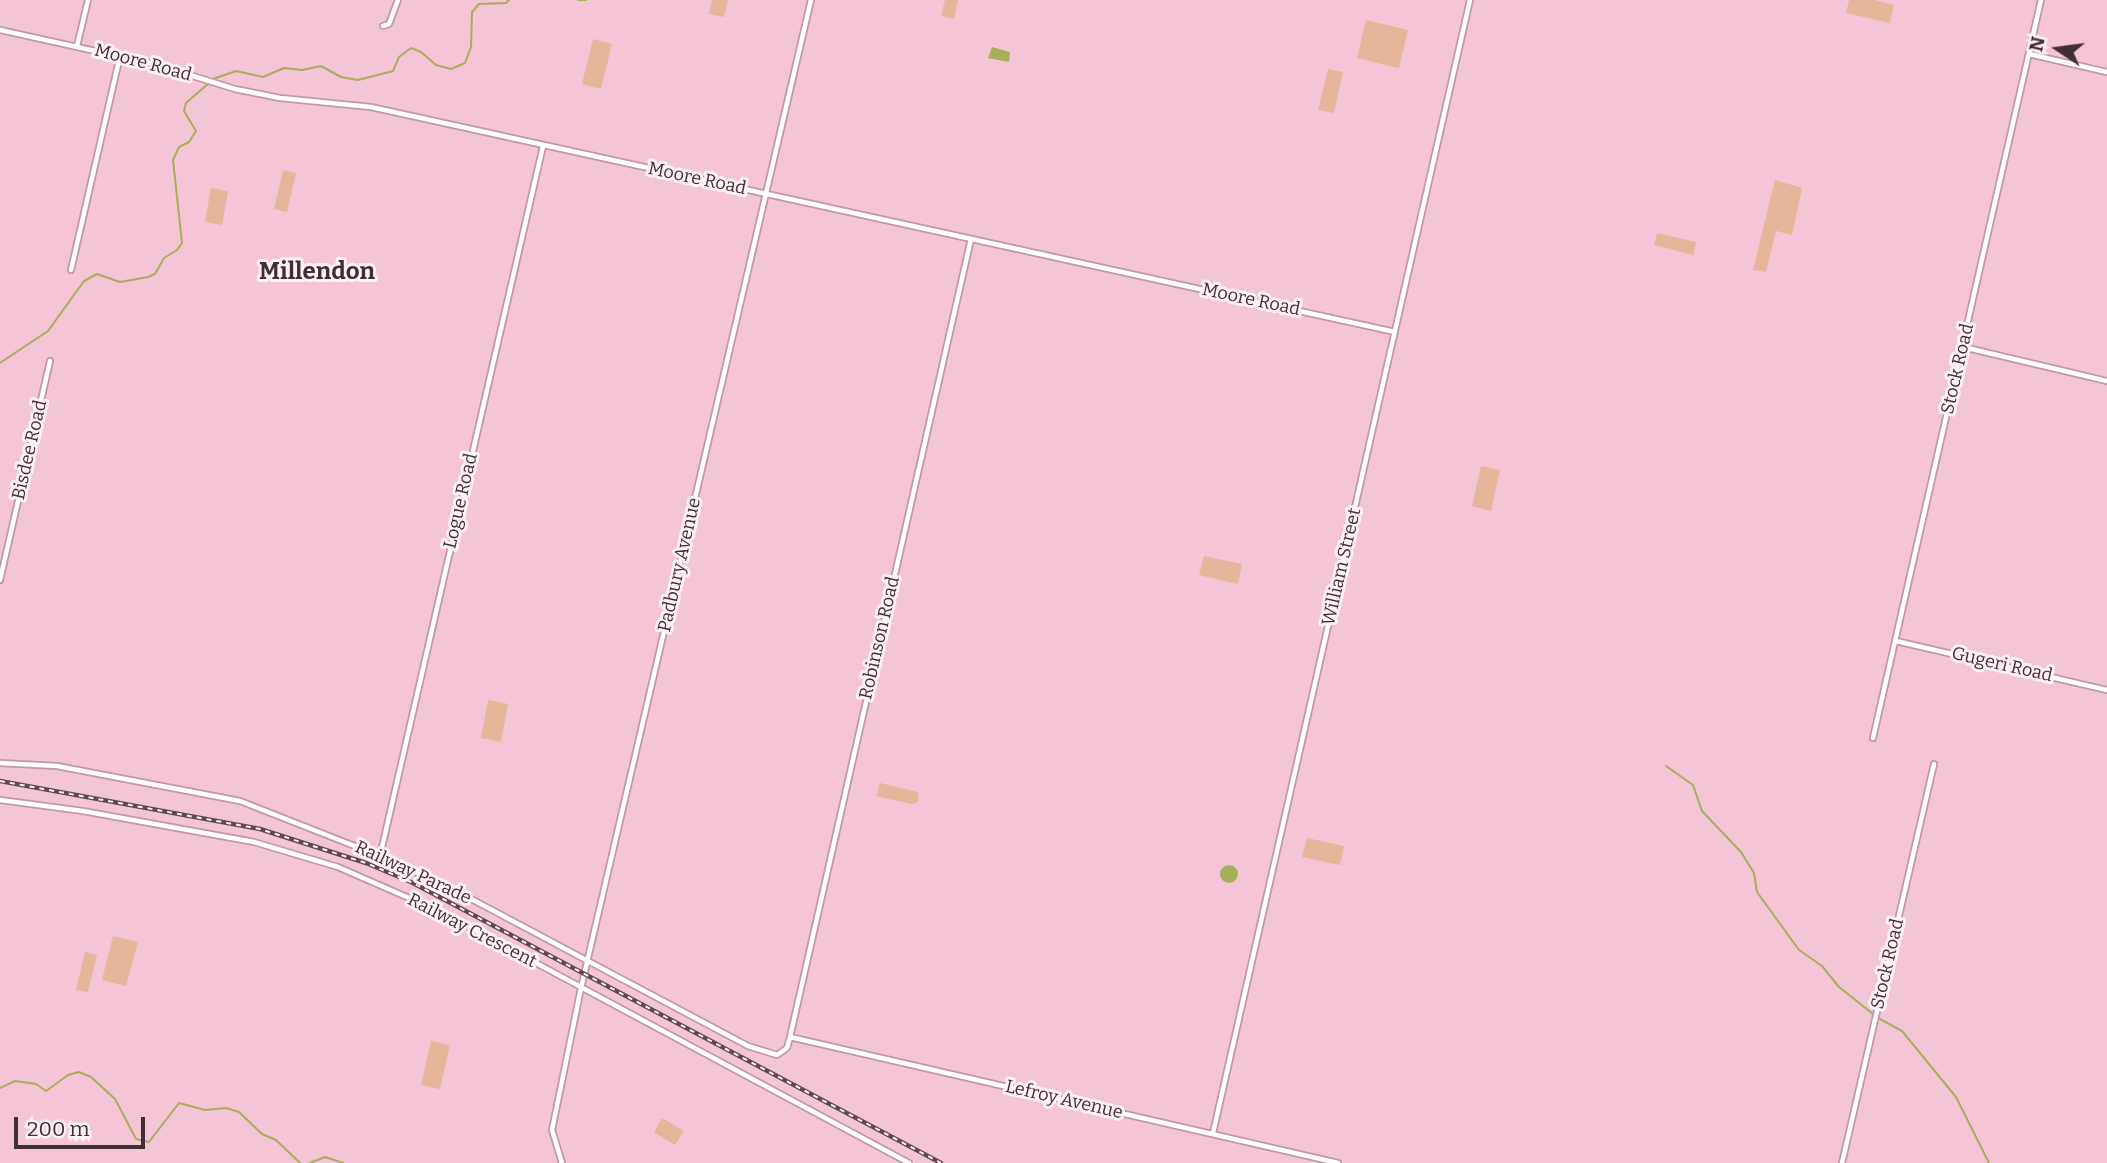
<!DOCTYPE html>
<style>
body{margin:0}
#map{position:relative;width:2107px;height:1163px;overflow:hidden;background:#f3c5d6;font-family:Bitter,serif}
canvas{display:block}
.north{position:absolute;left:2023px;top:14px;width:70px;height:70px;-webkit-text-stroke:5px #fff0f5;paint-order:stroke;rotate:283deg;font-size:19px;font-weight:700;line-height:28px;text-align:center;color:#402e35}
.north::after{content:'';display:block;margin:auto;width:24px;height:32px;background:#402e35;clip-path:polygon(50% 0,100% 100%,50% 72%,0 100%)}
.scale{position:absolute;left:14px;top:1117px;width:131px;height:32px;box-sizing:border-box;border:4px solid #402e35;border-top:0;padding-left:9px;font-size:21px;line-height:24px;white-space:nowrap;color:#402e35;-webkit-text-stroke:5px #fff0f5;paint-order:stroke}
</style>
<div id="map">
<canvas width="2107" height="1163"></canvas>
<div class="north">N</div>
<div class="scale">200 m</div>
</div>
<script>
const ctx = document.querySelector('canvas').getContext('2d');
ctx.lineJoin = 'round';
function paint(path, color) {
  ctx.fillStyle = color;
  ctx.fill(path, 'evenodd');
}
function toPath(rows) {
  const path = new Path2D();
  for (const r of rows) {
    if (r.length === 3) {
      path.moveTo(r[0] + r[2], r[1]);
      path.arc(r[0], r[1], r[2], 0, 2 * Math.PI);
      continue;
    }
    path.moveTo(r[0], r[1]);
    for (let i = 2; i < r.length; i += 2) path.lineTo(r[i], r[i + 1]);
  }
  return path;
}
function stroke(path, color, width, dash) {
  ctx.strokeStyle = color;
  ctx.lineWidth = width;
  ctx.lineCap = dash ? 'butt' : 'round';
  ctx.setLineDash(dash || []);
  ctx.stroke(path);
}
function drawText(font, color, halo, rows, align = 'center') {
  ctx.font = font + ' Bitter,serif';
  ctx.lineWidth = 6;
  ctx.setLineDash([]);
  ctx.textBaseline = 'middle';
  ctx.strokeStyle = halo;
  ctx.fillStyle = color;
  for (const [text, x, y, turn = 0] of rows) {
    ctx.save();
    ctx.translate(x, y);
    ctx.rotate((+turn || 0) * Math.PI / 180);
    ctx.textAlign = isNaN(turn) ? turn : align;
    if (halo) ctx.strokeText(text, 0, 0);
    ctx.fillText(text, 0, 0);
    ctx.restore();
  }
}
const green = toPath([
 [712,0,728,0,724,17,709,14],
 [945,0,958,0,954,19,941,16],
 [1849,0,1874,0,1894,5,1890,23,1846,13],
 [1366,20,1408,30,1399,68,1357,58],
 [593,39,612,44,601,89,582,84],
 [1328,69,1343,72,1334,113,1318,110],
 [283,170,296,173,287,212,274,209],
 [1775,180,1802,188,1792,235,1776,231,1766,272,1753,270],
 [211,188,228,191,222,225,205,222],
 [1657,233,1696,242,1693,255,1654,245],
 [1481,466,1500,470,1491,511,1472,506],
 [1204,556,1242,564,1238,584,1199,575],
 [488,700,508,704,501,742,481,738],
 [880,783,918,792,918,802,912,804,876,796],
 [1307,838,1344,846,1340,865,1302,857],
 [113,936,138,942,126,986,102,980],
 [85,952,97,955,88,992,76,990],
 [431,1041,450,1045,440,1089,421,1085],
 [662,1118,684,1131,675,1145,654,1132]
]);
const water = toPath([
 [992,47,1010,52,1009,62,988,58],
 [1229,874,9]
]);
const stream = toPath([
 [578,0,586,0],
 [213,79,236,71,263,77,284,68,302,70,321,66,341,77,358,80,393,71,399,57,411,48,421,52,436,65,451,69,465,63,471,47,472,12,479,4,506,3,509,0],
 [0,363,48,331,84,281,97,274,120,282,148,277,155,274,164,258,177,250,182,243,173,160,179,147,189,142,196,131,184,111,186,103,209,83],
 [1666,766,1693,785,1702,811,1741,852,1754,873,1757,892,1799,950,1822,966,1839,987,1873,1014],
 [1878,1018,1902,1031,1956,1097,1989,1163],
 [0,1088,15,1081,36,1084,46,1091,68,1075,79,1072,91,1077,115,1099,136,1139,149,1142,179,1103,205,1110,226,1108,239,1112,262,1134,276,1140,300,1163],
 [310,1163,325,1157,343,1163]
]);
const minor = toPath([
 [383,26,389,24,398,0],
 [0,30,154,64,235,89,280,98,371,107,1395,332],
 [77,46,88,0],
 [2029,54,2107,72],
 [71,270,120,56],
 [1963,347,2107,381],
 [0,580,50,361],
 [1896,641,2107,690],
 [1873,738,2041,0],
 [0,763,57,766,240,801,380,856,460,893,748,1046,777,1055,787,1048,790,1037,971,239],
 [0,800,83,811,254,842,338,867,441,912,909,1163],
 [380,856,543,146],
 [790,1037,1338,1163],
 [1213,1133,1470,0],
 [562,1163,552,1130,581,988,811,0],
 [1842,1163,1934,764]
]);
const rail = toPath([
 [0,781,260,829,366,863,411,882,941,1163]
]);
const streetNames = [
 ["Moore Road",143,63,15],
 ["Moore Road",697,179,12],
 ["Moore Road",1251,300,12],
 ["Stock Road",1958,369,-77],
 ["Bisdee Road",30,450,-77],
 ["Logue Road",461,501,-77],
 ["Padbury Avenue",680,565,-77],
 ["William Street",1342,567,-77],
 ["Robinson Road",880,638,-77],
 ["Gugeri Road",2002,665,13],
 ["Railway Parade",413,873,25],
 ["Railway Crescent",472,931,27],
 ["Stock Road",1888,964,-77],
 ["Lefroy Avenue",1064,1100,13]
];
const districtNames = [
 ["Millendon",317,272]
];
paint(green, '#e5b699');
paint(water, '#a7af5b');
stroke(stream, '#a7af5b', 2);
stroke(minor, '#c397a8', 8);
stroke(minor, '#fff', 4.5);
stroke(rail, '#5f4851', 4.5);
stroke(rail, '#fff0f5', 2, [5]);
drawText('18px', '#402e35', '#fff0f5', streetNames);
drawText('bold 24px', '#402e35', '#fff0f5', districtNames);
</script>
